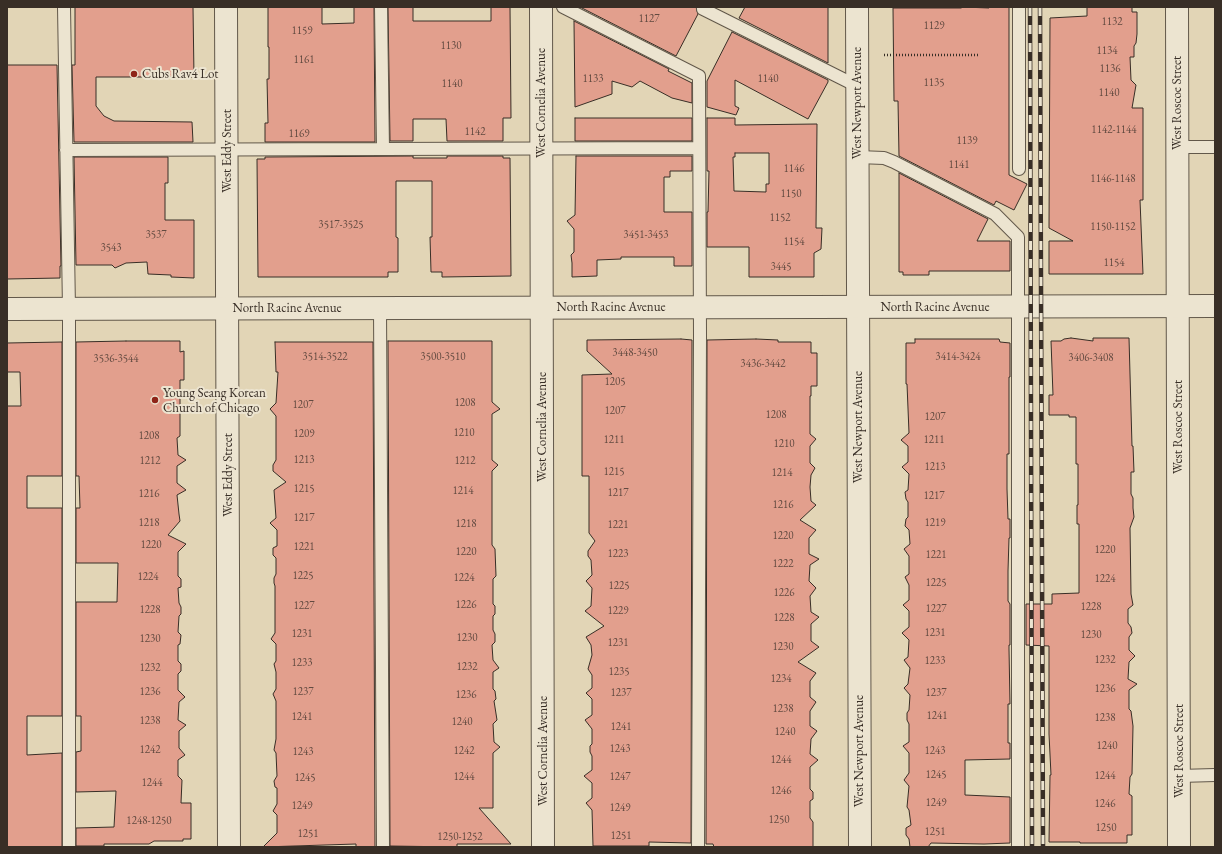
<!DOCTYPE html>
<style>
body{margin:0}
#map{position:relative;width:1222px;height:854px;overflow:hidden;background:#e2d5b6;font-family:"EB Garamond",serif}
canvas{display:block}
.frame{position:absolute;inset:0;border:8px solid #382e26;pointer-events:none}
</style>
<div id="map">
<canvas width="1222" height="854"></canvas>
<div class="frame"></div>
</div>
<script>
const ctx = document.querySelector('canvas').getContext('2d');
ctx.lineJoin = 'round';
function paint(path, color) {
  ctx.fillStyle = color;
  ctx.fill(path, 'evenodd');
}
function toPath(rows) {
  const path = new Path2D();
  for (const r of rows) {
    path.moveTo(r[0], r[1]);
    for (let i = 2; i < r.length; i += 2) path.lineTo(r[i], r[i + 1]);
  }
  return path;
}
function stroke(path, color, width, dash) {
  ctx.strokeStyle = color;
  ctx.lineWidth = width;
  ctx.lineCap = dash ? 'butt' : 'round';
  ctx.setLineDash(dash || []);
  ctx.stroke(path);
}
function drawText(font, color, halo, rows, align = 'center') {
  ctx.font = font + ' "EB Garamond",serif';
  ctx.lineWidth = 4;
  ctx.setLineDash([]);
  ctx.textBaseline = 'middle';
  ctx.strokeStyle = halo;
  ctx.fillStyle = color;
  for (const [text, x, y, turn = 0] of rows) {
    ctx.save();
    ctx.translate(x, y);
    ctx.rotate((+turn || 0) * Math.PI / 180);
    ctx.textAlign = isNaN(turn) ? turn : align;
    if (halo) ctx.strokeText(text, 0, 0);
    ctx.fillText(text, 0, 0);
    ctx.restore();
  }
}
const building = toPath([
 [75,7,193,7,194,77,96,77,96,106,104,116,114,121,192,122,193,142,74,142,72,65,75,65,75,7],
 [268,7,322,7,322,24,354,23,354,7,374,7,375,142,265,142,265,123,268,123,267,79,269,79,269,47,268,47,268,7],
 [388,7,413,7,413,21,491,21,491,7,510,7,511,118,503,118,503,141,447,141,446,119,413,119,413,141,390,141,388,7],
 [580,7,696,7,698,14,676,56,580,7],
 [745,7,828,7,828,63,739,18,745,7],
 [963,7,989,8,989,7,1009,7,1009,175,1027,184,1014,210,996,201,994,205,899,156,898,101,894,101,893,8,961,8,963,7],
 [1087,7,1132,7,1132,12,1137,12,1137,34,1136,43,1134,46,1134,57,1130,57,1131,80,1136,85,1132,108,1143,108,1143,200,1140,200,1143,274,1049,274,1049,241,1073,241,1049,228,1050,18,1087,16,1087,7],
 [574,21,669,69,668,71,692,83,692,103,672,98,640,81,632,87,612,81,612,94,575,107,574,21],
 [732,32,828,80,828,82,808,119,735,80,735,106,739,108,736,115,707,107,707,81,732,32],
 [7,65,57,65,61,266,60,266,60,278,7,279,7,65],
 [575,118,692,118,692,141,575,141,575,118],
 [707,118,735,118,735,125,817,124,816,228,822,228,821,249,814,253,814,277,749,277,749,247,707,247,707,212,708,212,709,171,707,171,707,118],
 [735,153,769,153,769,184,766,184,766,192,734,191,733,157,735,157,735,153],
 [413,156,413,158,447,158,447,156,503,156,503,158,510,158,511,276,442,277,442,272,431,272,430,237,432,237,432,181,396,181,396,237,398,238,398,272,388,272,388,277,258,277,257,159,265,159,265,157,413,156],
 [576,156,692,156,692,171,670,171,670,177,664,177,664,212,692,212,692,266,674,266,674,257,621,257,621,259,597,260,597,276,572,277,572,263,571,255,574,252,574,229,567,221,575,215,576,156],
 [74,157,168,157,168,183,165,183,165,220,194,220,194,278,171,277,171,275,148,274,147,262,126,263,115,268,112,265,76,265,74,157],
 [899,173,988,219,977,241,1010,241,1010,271,929,271,929,275,903,275,903,272,899,272,899,173],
 [1071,338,1093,341,1093,338,1129,338,1132,446,1133,446,1134,472,1131,472,1131,494,1133,498,1133,508,1134,517,1130,528,1131,594,1133,605,1128,609,1128,623,1131,627,1132,633,1129,637,1129,650,1135,656,1129,662,1128,679,1137,684,1129,690,1129,709,1131,711,1133,726,1132,774,1130,777,1129,794,1132,796,1132,835,1127,835,1127,843,1080,843,1080,842,1049,842,1050,775,1051,775,1049,734,1049,646,1026,645,1026,604,1052,604,1052,594,1079,593,1079,524,1077,524,1077,505,1078,505,1078,464,1076,464,1076,417,1069,417,1069,415,1049,415,1049,395,1053,395,1051,341,1061,341,1064,339,1071,338],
 [681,339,692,340,691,843,649,842,649,846,593,846,592,810,586,803,592,798,592,783,584,776,592,770,592,756,590,752,590,746,592,744,592,729,585,720,592,715,592,699,586,693,592,688,592,675,588,669,592,655,591,645,586,637,604,626,585,611,591,606,592,588,586,581,592,575,591,560,588,556,588,551,595,541,589,533,589,476,582,476,582,375,612,374,587,351,587,340,681,339],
 [756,339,778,340,778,342,811,342,811,353,817,353,817,386,811,386,811,396,810,396,810,434,816,439,810,446,810,463,815,468,811,475,810,487,811,501,816,505,800,520,816,530,809,538,809,554,819,559,810,565,809,581,816,588,810,596,811,612,819,617,811,624,811,641,819,647,798,662,816,673,810,681,810,697,816,702,810,711,810,726,817,731,811,739,810,754,818,760,810,767,810,789,813,792,813,799,810,801,810,818,813,822,813,847,714,847,713,844,706,844,707,340,756,339],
 [915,339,999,339,1000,342,1010,343,1010,377,1009,377,1009,454,1007,454,1007,489,1008,519,1010,519,1010,538,1009,538,1008,571,1008,601,1010,604,1010,645,1009,645,1009,649,1010,704,1008,704,1008,743,1010,743,1010,759,965,760,965,795,1010,797,1010,843,984,844,931,843,928,847,910,847,909,839,906,835,906,828,911,825,909,810,907,807,909,786,904,780,909,773,909,753,903,746,909,742,909,724,907,720,907,713,909,710,910,695,904,688,908,684,910,668,904,660,908,657,909,640,902,633,909,627,909,611,903,605,909,600,909,585,905,577,909,574,909,556,904,549,910,544,909,530,905,526,906,519,908,517,908,502,906,499,905,492,908,490,909,474,902,467,908,462,908,446,901,440,909,433,907,384,906,384,906,343,915,343,915,339],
 [126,341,180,341,180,352,184,351,184,380,180,380,180,436,177,438,178,455,186,460,177,466,177,483,186,490,177,495,179,514,180,521,168,535,186,544,178,552,178,576,181,579,181,587,178,588,179,603,181,607,181,614,179,616,178,632,181,635,180,644,178,645,178,661,181,664,181,671,178,674,178,690,185,697,179,702,178,720,186,725,179,731,179,748,185,755,178,760,178,776,182,780,181,803,191,803,191,839,183,839,183,841,154,841,149,844,104,844,104,846,76,846,76,828,114,827,116,791,76,792,76,752,81,751,81,716,76,716,76,602,117,602,118,563,76,563,76,508,80,508,79,476,76,476,76,342,126,341],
 [388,341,492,341,492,402,500,409,492,414,492,460,498,465,492,471,492,545,495,549,496,576,493,579,493,604,495,606,495,614,493,616,493,630,495,634,495,642,492,645,493,660,499,668,493,672,493,689,495,691,496,699,494,701,497,720,493,724,494,742,500,747,493,753,493,808,479,808,511,844,457,844,457,847,390,846,388,341],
 [62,342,62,476,27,476,27,508,62,508,62,716,27,716,27,755,62,753,62,847,7,847,7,406,21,406,20,372,7,372,7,343,62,342],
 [275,342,373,342,375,847,356,847,356,844,263,847,277,833,277,815,273,811,277,804,277,788,275,787,274,781,277,776,276,753,274,750,276,739,276,701,273,694,276,689,276,672,274,664,276,661,276,644,271,639,275,633,275,586,274,583,274,578,276,574,276,558,273,555,273,548,277,546,277,530,270,523,276,518,274,490,286,482,273,471,273,465,276,460,276,416,270,409,276,403,278,372,276,372,275,342]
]);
const path = toPath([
 [884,55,979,55]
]);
const service = toPath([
 [64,7,69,309,69,847],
 [381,7,383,149],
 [563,7,699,76,700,336,698,847],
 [703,7,703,9,857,86],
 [1019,7,1019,169],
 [1177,147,1215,147],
 [66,150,699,148],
 [858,157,884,158,894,162,995,214,1018,237,1018,847],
 [380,308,383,847],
 [1179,776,1215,775]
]);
const minor = toPath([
 [226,7,229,847],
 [541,7,543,847],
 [857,7,860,847],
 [1177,7,1179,847]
]);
const tertiary = toPath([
 [7,309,1215,306]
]);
const rail = toPath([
 [1030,7,1032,847],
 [1040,7,1043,847]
]);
const markers = [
 [134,74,4,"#8f2418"],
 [155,400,4,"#8f2418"]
];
const numberNames = [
 ["1127",649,19],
 ["1132",1112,22],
 ["1129",934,26],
 ["1159",302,31],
 ["1130",451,46],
 ["1134",1107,51],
 ["1161",304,60],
 ["1136",1110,69],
 ["1133",593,79],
 ["1140",768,79],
 ["1135",934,83],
 ["1140",452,84],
 ["1140",1109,93],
 ["1142-1144",1114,130],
 ["1142",475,132],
 ["1169",299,134],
 ["1139",967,141],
 ["1141",959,165],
 ["1146",794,169],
 ["1146-1148",1113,179],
 ["1150",791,194],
 ["1152",780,218],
 ["3517-3525",341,225],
 ["1150-1152",1113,227],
 ["3537",156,235],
 ["3451-3453",646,235],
 ["1154",794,242],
 ["3543",111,248],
 ["1154",1114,263],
 ["3445",781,267],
 ["3448-3450",635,353],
 ["3514-3522",325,357],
 ["3500-3510",443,357],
 ["3414-3424",958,357],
 ["3406-3408",1091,358],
 ["3536-3544",116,359],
 ["3436-3442",763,364],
 ["1205",615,382],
 ["1208",465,403],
 ["1207",303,405],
 ["1207",615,411],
 ["1208",776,415],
 ["1207",935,417],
 ["1210",464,433],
 ["1209",304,434],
 ["1208",149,436],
 ["1211",614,440],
 ["1211",934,440],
 ["1210",784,444],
 ["1213",304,460],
 ["1212",150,461],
 ["1212",465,461],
 ["1213",935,467],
 ["1215",614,472],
 ["1214",782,473],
 ["1215",304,489],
 ["1214",463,491],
 ["1217",618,493],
 ["1216",149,494],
 ["1217",934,496],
 ["1216",783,505],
 ["1217",304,518],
 ["1218",149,523],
 ["1219",935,523],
 ["1218",466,524],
 ["1221",618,525],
 ["1220",783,536],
 ["1220",151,545],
 ["1221",304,547],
 ["1220",1105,550],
 ["1220",466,552],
 ["1223",618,554],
 ["1221",936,555],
 ["1222",783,564],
 ["1225",303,576],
 ["1224",148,577],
 ["1224",464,578],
 ["1224",1105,579],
 ["1225",936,583],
 ["1225",619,586],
 ["1226",784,593],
 ["1226",466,605],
 ["1227",304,606],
 ["1228",1091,607],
 ["1227",936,609],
 ["1228",150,610],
 ["1229",618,611],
 ["1228",784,618],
 ["1231",935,633],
 ["1231",302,634],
 ["1230",1091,635],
 ["1230",467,638],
 ["1230",150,639],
 ["1231",618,643],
 ["1230",783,647],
 ["1232",1105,660],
 ["1233",935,661],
 ["1233",302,663],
 ["1232",467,667],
 ["1232",150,668],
 ["1235",619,672],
 ["1234",781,679],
 ["1236",1105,689],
 ["1236",150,692],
 ["1237",303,692],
 ["1237",621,693],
 ["1237",936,693],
 ["1236",466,695],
 ["1238",783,709],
 ["1241",937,716],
 ["1241",302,717],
 ["1238",1105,718],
 ["1238",150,721],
 ["1240",462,722],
 ["1241",621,727],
 ["1240",785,732],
 ["1240",1107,746],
 ["1243",620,749],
 ["1242",150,750],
 ["1242",464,751],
 ["1243",935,751],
 ["1243",303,752],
 ["1244",781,760],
 ["1245",936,775],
 ["1244",1105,776],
 ["1244",464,777],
 ["1247",620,777],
 ["1245",305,778],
 ["1244",152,783],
 ["1246",781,791],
 ["1249",936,803],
 ["1246",1105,804],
 ["1249",302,806],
 ["1249",620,808],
 ["1250",779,820],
 ["1248-1250",149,821],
 ["1250",1106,828],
 ["1251",935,832],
 ["1251",308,834],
 ["1251",621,836],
 ["1250-1252",460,837]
];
const poiNames = [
 ["Cubs Rav4 Lot",142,74],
 ["Young Seang Korean",163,393],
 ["Church of Chicago",163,408]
];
const streetNames = [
 ["West Cornelia Avenue",541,103,-90],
 ["West Newport Avenue",857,103,-90],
 ["West Roscoe Street",1177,103,-90],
 ["West Eddy Street",227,151,-90],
 ["North Racine Avenue",611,307],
 ["North Racine Avenue",935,307],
 ["North Racine Avenue",287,308],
 ["West Cornelia Avenue",542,427,-90],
 ["West Newport Avenue",858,427,-90],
 ["West Roscoe Street",1178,427,-90],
 ["West Eddy Street",228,475,-90],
 ["West Cornelia Avenue",543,751,-90],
 ["West Newport Avenue",859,751,-90],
 ["West Roscoe Street",1179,751,-90]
];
paint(building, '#e29f8d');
stroke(building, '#382e26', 1);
stroke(service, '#62584a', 14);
stroke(minor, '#62584a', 24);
stroke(tertiary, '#62584a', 24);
stroke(path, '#382e26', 2.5, [1, 2]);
stroke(service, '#ece4d0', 12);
stroke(minor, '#ece4d0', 22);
stroke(tertiary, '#ece4d0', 22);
stroke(rail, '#382e26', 4.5);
stroke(rail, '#ece4d0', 3, [9]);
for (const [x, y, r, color] of markers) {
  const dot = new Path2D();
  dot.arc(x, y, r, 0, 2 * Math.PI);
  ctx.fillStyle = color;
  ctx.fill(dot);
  stroke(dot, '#ece4d0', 1.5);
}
drawText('11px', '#624a40', null, numberNames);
drawText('13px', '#382e26', '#ece4d0', poiNames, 'left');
drawText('13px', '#382e26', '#ece4d0', streetNames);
</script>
